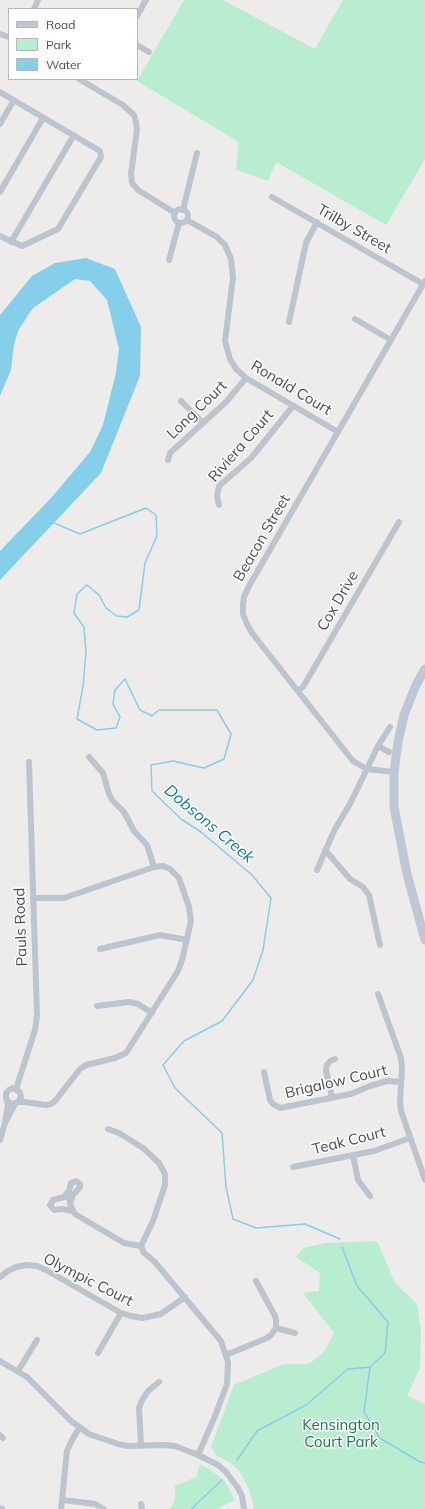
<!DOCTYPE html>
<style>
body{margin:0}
#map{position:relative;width:425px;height:1509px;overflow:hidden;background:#eeebeb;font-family:Mulish,sans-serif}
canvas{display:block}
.legend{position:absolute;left:8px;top:8px;width:130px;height:72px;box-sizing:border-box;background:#fff;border:1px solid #b4b8bc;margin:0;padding:5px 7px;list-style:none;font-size:12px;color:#444d58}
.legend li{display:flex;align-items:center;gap:8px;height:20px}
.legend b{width:20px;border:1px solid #b4b8bc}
</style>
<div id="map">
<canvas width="425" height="1509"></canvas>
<ul class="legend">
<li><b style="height:5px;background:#bdc7d5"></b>Road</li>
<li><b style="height:11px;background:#b8edd0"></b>Park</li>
<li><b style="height:11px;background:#85cfea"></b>Water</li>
</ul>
</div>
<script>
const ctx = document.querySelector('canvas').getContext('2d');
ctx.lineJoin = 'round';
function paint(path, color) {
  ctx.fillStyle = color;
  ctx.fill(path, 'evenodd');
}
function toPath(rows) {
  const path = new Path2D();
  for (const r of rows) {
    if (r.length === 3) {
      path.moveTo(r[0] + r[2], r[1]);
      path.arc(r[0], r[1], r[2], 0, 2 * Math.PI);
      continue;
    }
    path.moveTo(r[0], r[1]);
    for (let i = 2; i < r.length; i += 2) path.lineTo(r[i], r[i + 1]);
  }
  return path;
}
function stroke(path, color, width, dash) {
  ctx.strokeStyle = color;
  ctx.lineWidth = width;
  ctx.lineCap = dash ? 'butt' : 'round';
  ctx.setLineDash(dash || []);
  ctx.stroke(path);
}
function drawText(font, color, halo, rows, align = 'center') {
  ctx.font = font + ' Mulish,sans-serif';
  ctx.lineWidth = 3;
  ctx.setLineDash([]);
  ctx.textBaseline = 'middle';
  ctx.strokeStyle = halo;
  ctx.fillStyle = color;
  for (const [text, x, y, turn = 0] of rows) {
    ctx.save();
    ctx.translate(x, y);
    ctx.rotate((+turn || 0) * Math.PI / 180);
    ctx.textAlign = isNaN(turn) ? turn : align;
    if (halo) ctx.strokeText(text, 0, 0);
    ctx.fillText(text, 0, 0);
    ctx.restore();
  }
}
const green = toPath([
 [184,0,223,0,315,49,343,0,425,0,425,159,386,225,276,162,268,181,236,170,239,142,137,81],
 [377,1241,395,1283,417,1304,421,1331,420,1368,407,1396,425,1404,425,1509,254,1509,250,1491,240,1472,232,1464,216,1455,211,1447,234,1385,284,1364,309,1364,324,1352,334,1333,303,1293,319,1291,320,1273,296,1257,303,1248,326,1243],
 [200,1464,211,1470,224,1480,235,1500,217,1509,168,1509,173,1505,175,1496,175,1486,196,1477]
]);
const water = toPath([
 [86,258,115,269,141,327,140,376,101,473,0,580,0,551,51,498,90,452,103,425,116,373,119,349,107,300,90,281,75,279,33,308,19,329,14,344,11,370,0,396,0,315,32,276,55,263]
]);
const stream = toPath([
 [52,522,80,534,146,508,156,515,157,536,145,563,139,610,127,617,117,616,106,608,99,595,87,585,77,594,74,613,84,627,86,652,83,686,77,719,97,730,116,728,120,717,113,704,115,690,125,679,140,710,152,716,159,710,217,710,231,734,224,759,204,768,173,761,151,765,152,791,181,819,201,832,252,875,271,898,263,950,253,980,222,1021,184,1041,163,1065,175,1088,222,1133,226,1187,233,1219,256,1228,305,1224,340,1239],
 [342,1247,357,1286,388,1322,385,1353,370,1367,364,1412,380,1438,420,1462,425,1463],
 [237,1460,257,1431,306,1405,348,1369,370,1367],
 [191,1509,222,1480]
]);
const minor = toPath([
 [34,9,38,0],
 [137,16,146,0],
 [0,34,9,37],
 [137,45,149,52],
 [79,79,123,105,134,115,136,122,137,129,131,174,132,183,138,190,175,213],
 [0,92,100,151,101,157,58,229,22,246,0,236],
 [0,124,14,100],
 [0,192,43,118],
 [272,197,423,284],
 [181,216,7],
 [183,210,197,153],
 [187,220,217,237,225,245,231,259,233,278,225,341,230,359,236,369,246,378,338,432],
 [11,242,74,135],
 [169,260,179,223],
 [355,319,391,340],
 [289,322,306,243,317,222],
 [181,401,203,423],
 [168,460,170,453,226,402,246,378],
 [219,505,217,496,219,486,251,458,293,406],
 [298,691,303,687,399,522],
 [378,746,389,752],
 [89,757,103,773,109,794,112,800,124,812,134,831,147,845,154,867],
 [394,772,367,769,353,761,252,633,247,624,243,614,243,605,244,597,249,586,425,281],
 [325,850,350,879,363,887,369,895,380,945],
 [317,870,334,831,351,802,378,746,390,727],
 [100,949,160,935,187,940],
 [378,994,401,1058,402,1068,400,1101,401,1111,425,1180],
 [97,1006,129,1002,138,1004,152,1013],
 [264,1072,270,1100,273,1104,280,1108,351,1094,370,1086,387,1081,401,1082],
 [16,1089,35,1030,37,1015,29,762],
 [332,1097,326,1071,327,1065,330,1061,335,1059],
 [18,1102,24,1102,46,1105,51,1104,55,1101,80,1069,86,1065,115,1058,126,1053,178,971,182,960,191,921,189,907,179,878,170,869,163,866,154,867,64,898,33,898],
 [5,1123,8,1104,6,1098,6,1093,9,1090,13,1088,20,1092,21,1097,18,1102,12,1104,7,1101],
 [108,1129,119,1133,143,1148,159,1163,165,1174,165,1185,153,1221,141,1246],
 [0,1140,5,1123,15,1104],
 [353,1155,358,1180,370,1196],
 [293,1167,374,1151,410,1138],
 [69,1191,69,1198,71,1207,75,1214,124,1243,141,1246,144,1253,154,1261,221,1341,228,1362,227,1384,215,1416,198,1455],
 [70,1203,73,1195,80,1187,80,1184,76,1181,71,1183,69,1191,64,1197,53,1200,50,1205,54,1210,62,1209,73,1211],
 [0,1277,8,1271,16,1267,26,1265,37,1266,46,1270,121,1313,131,1316,142,1318,161,1314,185,1297],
 [276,1328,295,1333],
 [98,1353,121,1313],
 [226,1355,267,1338,271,1335,276,1328,276,1320,275,1316,256,1281],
 [0,1361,27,1377,71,1421,89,1434,118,1444,128,1446,164,1445,175,1446,198,1455,218,1465,226,1472,238,1488,242,1496,244,1509],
 [18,1371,37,1340],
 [0,1435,3,1438],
 [141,1445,139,1408,141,1402,148,1391,159,1382],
 [63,1500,95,1504,104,1509],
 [141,1504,142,1509],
 [0,1508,2,1509],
 [61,1509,67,1451,71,1442,79,1428]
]);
const secondary = toPath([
 [425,669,416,685,404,715,398,742,394,772,394,807,407,874,425,940]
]);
const streetNames = [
 ["Trilby Street",354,229,30],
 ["Ronald Court",291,388,31],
 ["Long Court",197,410,-44],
 ["Riviera Court",241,446,-49],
 ["Beacon Street",262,538,-60],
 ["Cox Drive",338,601,-60],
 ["Pauls Road",21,927,-92],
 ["Brigalow Court",336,1082,-13],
 ["Teak Court",349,1141,-14],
 ["Olympic Court",88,1280,27]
];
const parkNames = [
 ["Kensington",341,1425],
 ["Court Park",341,1442]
];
const waterNames = [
 ["Dobsons Creek",209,824,40]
];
paint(green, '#b8edd0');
paint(water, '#85cfea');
stroke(stream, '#85cfea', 1.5);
stroke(minor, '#bcc5ce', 6);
stroke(secondary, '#bdc7d5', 9);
drawText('15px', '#444d58', '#fff', streetNames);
drawText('15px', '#16784d', '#fff', parkNames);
drawText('italic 16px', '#0c79a3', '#fff', waterNames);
</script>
